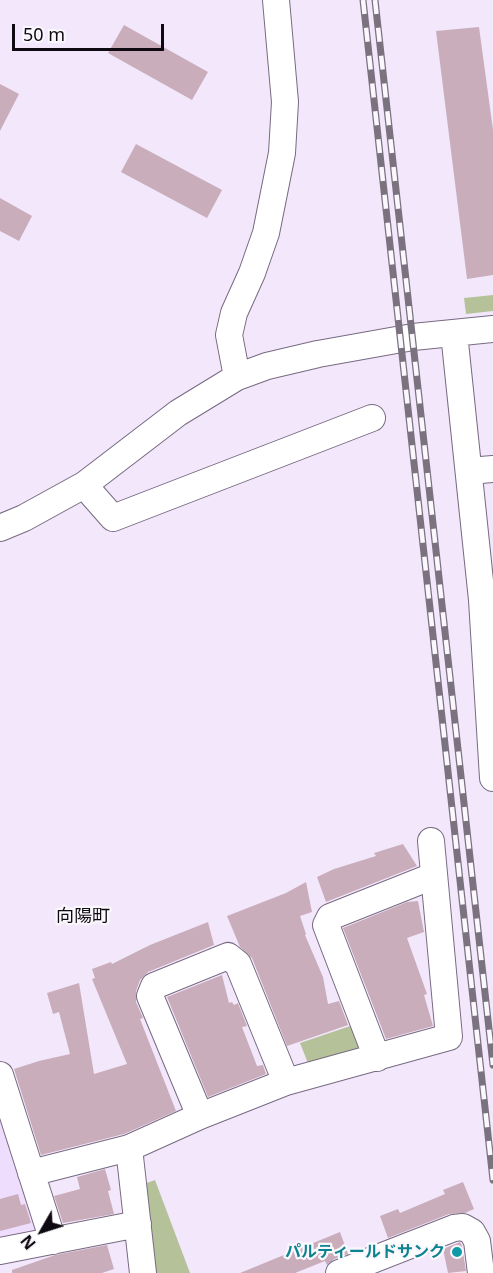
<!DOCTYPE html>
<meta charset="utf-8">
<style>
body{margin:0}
#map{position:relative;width:493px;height:1273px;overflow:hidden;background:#f3e7fc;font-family:"Noto Sans",sans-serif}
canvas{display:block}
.north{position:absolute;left:12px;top:1201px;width:60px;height:60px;-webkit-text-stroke:4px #fbf8fd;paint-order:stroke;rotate:231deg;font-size:16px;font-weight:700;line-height:24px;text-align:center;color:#0f0a12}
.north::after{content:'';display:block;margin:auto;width:21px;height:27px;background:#0f0a12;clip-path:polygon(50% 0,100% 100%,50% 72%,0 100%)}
.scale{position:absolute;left:12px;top:24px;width:152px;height:27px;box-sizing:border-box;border:3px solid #0f0a12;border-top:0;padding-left:8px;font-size:18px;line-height:21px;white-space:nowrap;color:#0f0a12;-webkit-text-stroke:4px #fbf8fd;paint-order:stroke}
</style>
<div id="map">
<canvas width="493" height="1273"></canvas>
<div class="north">N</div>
<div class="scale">50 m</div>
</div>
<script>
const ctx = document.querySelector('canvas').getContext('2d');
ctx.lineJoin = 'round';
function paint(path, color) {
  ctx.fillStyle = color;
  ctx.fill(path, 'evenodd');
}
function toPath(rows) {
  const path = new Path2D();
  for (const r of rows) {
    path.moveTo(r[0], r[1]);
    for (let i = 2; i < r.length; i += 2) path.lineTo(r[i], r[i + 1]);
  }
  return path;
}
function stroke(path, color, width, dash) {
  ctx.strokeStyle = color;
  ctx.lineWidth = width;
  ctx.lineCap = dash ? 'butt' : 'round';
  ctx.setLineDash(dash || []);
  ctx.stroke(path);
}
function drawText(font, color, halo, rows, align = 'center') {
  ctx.font = font + ' "Noto Sans","Noto Sans JP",sans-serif';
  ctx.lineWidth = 4.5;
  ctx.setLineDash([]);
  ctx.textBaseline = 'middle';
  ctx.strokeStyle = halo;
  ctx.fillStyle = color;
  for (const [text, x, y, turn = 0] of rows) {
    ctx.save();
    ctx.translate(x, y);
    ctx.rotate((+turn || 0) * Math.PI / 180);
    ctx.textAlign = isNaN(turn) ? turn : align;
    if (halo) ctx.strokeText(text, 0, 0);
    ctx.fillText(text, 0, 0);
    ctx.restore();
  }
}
const built = toPath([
 [0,1111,41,1229,36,1236,0,1243]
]);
const green = toPath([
 [493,295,493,311,466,314,464,298],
 [356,1024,366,1050,311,1071,300,1043],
 [155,1180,190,1273,154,1273,144,1184]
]);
const building = toPath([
 [124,25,208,72,192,100,108,53],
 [479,27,493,130,493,275,467,279,436,31],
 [0,84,19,94,0,131],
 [136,144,222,190,207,218,121,172],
 [0,198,32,216,19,241,0,231],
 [403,844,417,866,326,902,317,877,334,869,376,856,374,853],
 [306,882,312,912,300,916,306,934,305,935,323,977,328,1004,339,1001,348,1025,287,1046,252,958,240,947,227,916,286,893],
 [418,901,424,932,407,938,427,994,424,995,433,1026,386,1039,343,928,407,902],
 [208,922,214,945,148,972,140,980,136,991,136,1002,143,1018,140,1019,176,1111,124,1134,41,1155,14,1069,39,1061,70,1054,59,1012,53,1014,47,993,79,983,94,1074,127,1064,92,979,95,978,92,969,111,962,112,964,150,945],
 [222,975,229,1003,232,1002,234,1005,238,1003,247,1026,242,1027,257,1066,263,1065,266,1074,208,1097,167,997],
 [105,1169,111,1190,108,1191,114,1214,63,1223,54,1196,80,1189,77,1177],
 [463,1182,474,1209,465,1213,449,1214,388,1238,380,1216,398,1209,400,1213,445,1194,443,1190],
 [18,1194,21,1205,25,1204,31,1223,0,1231,0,1199],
 [340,1232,348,1254,334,1259,327,1265,325,1261,295,1273,240,1273],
 [460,1242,462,1246,466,1271,448,1273,443,1249],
 [107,1245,114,1269,102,1273,12,1273,12,1270,55,1255]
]);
const minor = toPath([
 [454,333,482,600,493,778],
 [237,377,229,335,234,313,252,273,266,233,282,153,285,102,276,0],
 [469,471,493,469],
 [84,485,113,518,372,418],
 [0,528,24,518,84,485,178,413,237,377,267,366,318,354,413,337,493,329],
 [377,1058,326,925,330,917,433,876],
 [0,1075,53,1241],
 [200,1116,150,996,154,986,228,956,238,964,286,1082],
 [129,1148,143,1273],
 [31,1173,129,1148,200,1116,286,1082,449,1037,431,841],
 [0,1251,138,1224],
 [339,1273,454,1228,463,1227,472,1232,477,1241,481,1273]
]);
const rail = toPath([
 [363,0,493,1180],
 [375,0,493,1065]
]);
const markers = [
 [457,1252,6,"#0f9aa8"]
];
const cultureNames = [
 ["パルティールドサンク",445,1252]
];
const neighbourhoodNames = [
 ["向陽町",83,917]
];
paint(built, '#efddfd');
paint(green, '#b5c299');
paint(building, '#c9adbb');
stroke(minor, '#776a81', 28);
stroke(minor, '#fff', 26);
stroke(rail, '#7b7280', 7);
stroke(rail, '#fbf8fd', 4.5, [14]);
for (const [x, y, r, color] of markers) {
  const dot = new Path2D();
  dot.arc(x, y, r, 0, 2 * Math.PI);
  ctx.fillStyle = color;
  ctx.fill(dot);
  stroke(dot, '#fbf8fd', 2);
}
drawText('bold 16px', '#0d838f', '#fbf8fd', cultureNames, 'right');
drawText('18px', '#0f0a12', '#fbf8fd', neighbourhoodNames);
</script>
